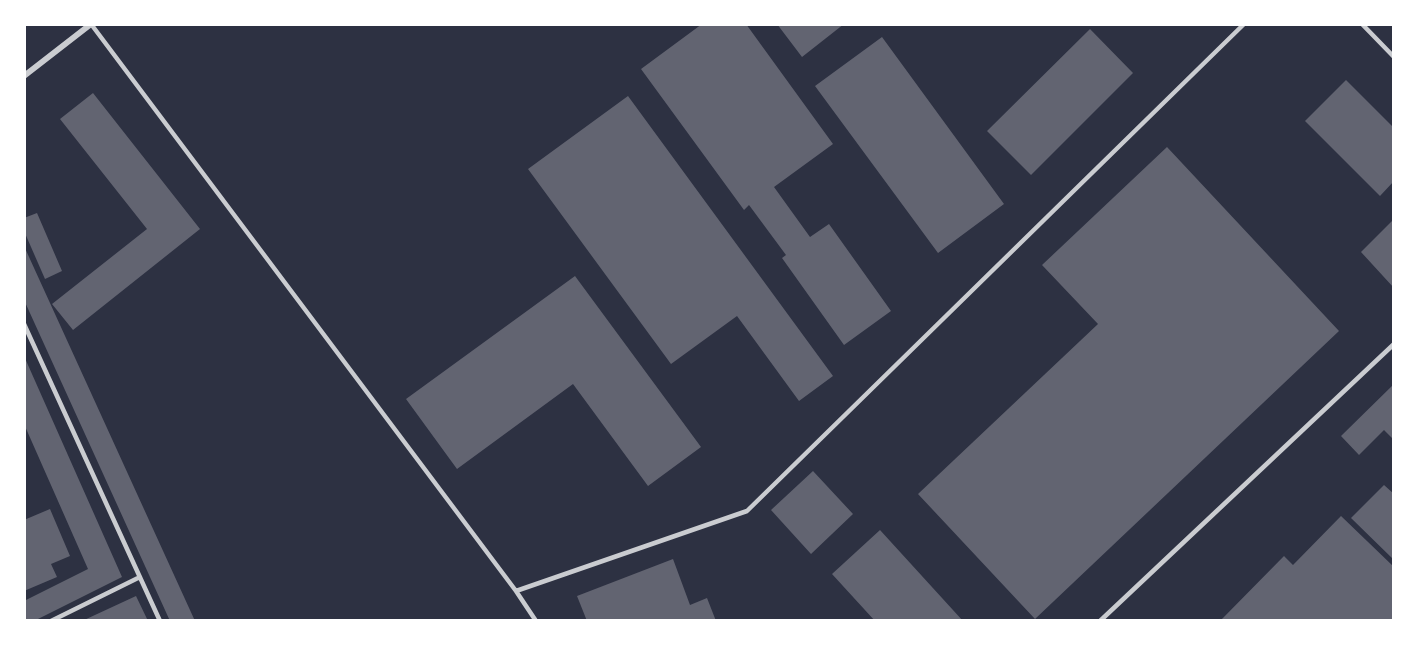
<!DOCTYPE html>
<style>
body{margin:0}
#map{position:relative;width:1418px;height:645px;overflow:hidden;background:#2d3142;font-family:Bitter,serif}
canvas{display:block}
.frame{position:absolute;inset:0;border:26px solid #fff;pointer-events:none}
</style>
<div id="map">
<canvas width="1418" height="645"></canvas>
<div class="frame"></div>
</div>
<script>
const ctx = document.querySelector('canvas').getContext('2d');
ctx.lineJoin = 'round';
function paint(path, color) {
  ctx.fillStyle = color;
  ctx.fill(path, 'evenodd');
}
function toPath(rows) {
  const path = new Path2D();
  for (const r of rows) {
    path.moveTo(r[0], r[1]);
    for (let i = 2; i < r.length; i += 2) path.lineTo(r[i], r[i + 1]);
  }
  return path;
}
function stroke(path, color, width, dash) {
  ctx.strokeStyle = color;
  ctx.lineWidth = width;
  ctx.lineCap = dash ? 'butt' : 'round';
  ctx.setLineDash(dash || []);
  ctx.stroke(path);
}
const building = toPath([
 [702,24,746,24,833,144,774,187,810,237,829,224,891,311,844,345,782,258,786,255,749,205,744,210,641,69],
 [777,24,844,24,802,57],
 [1090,29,1133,73,1031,175,987,131],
 [882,37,1004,204,938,253,815,86],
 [1346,80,1394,128,1394,181,1380,196,1305,121],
 [93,93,200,229,73,330,52,304,147,229,60,119],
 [628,96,833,376,799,401,737,316,671,364,528,169],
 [1167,147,1339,331,1035,619,918,494,1098,324,1042,265],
 [37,213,62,271,45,279,24,231,24,218],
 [1394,219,1394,288,1361,252],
 [24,246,195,621,170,621,24,300],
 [575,276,701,447,648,486,573,384,457,469,406,399],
 [24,356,122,577,34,621,24,621,24,601,88,569,24,424],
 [1394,384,1394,440,1384,430,1359,455,1341,436],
 [813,471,853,514,811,554,771,510],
 [1384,485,1394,494,1394,560,1351,518],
 [50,509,70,556,51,564,57,577,24,591,24,520],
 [1341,516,1394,567,1394,621,1220,621,1284,556,1293,565],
 [880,530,963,621,875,621,832,574],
 [673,559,690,605,707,598,716,621,587,621,577,596],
 [136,596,148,621,82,621]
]);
const service = toPath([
 [91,24,516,591],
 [1362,24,1394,57],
 [24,324,160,621],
 [51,621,140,577],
 [536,621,516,591,747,511,1244,24],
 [1100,621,1394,344]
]);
const minor = toPath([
 [24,76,91,24]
]);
paint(building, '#626471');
stroke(service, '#caccd0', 4.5);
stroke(minor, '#caccd0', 6);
</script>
